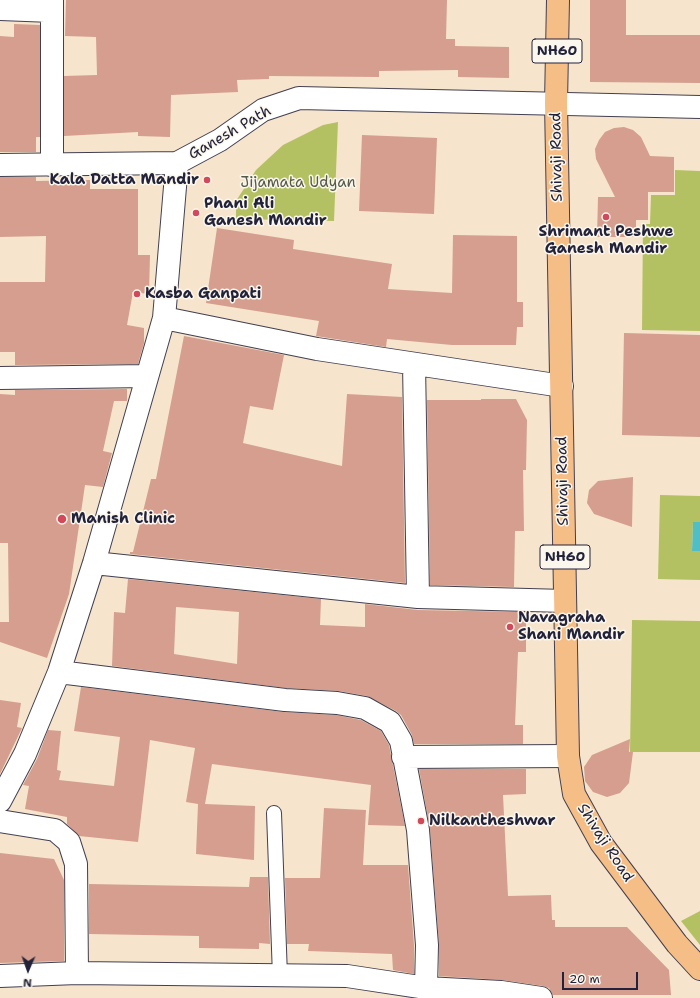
<!DOCTYPE html>
<style>
body{margin:0}
#map{position:relative;width:700px;height:998px;overflow:hidden;background:#f6e5cc;font-family:"Shantell Sans",sans-serif}
canvas{display:block}
.north{position:absolute;left:8px;top:950px;width:40px;height:40px;-webkit-text-stroke:3px #fbf7ec;paint-order:stroke;rotate:182deg;font-size:11px;font-weight:700;line-height:16px;text-align:center;color:#22223b}
.north::after{content:'';display:block;margin:auto;width:14px;height:18px;background:#22223b;clip-path:polygon(50% 0,100% 100%,50% 72%,0 100%)}
.scale{position:absolute;left:562px;top:972px;width:76px;height:18px;box-sizing:border-box;border:2px solid #22223b;border-top:0;padding-left:5px;font-size:12px;line-height:14px;white-space:nowrap;color:#22223b;-webkit-text-stroke:3px #fbf7ec;paint-order:stroke}
</style>
<div id="map">
<canvas width="700" height="998"></canvas>
<div class="north">N</div>
<div class="scale">20 m</div>
</div>
<script>
const ctx = document.querySelector('canvas').getContext('2d');
ctx.lineJoin = 'round';
function paint(path, color) {
  ctx.fillStyle = color;
  ctx.fill(path, 'evenodd');
}
function toPath(rows) {
  const path = new Path2D();
  for (const r of rows) {
    path.moveTo(r[0], r[1]);
    for (let i = 2; i < r.length; i += 2) path.lineTo(r[i], r[i + 1]);
  }
  return path;
}
function stroke(path, color, width, dash) {
  ctx.strokeStyle = color;
  ctx.lineWidth = width;
  ctx.lineCap = dash ? 'butt' : 'round';
  ctx.setLineDash(dash || []);
  ctx.stroke(path);
}
function drawText(font, color, halo, rows, align = 'center') {
  ctx.font = font + ' "Shantell Sans",sans-serif';
  ctx.lineWidth = 3;
  ctx.setLineDash([]);
  ctx.textBaseline = 'middle';
  ctx.strokeStyle = halo;
  ctx.fillStyle = color;
  for (const [text, x, y, turn = 0] of rows) {
    ctx.save();
    ctx.translate(x, y);
    ctx.rotate((+turn || 0) * Math.PI / 180);
    ctx.textAlign = isNaN(turn) ? turn : align;
    if (halo) ctx.strokeText(text, 0, 0);
    ctx.fillText(text, 0, 0);
    ctx.restore();
  }
}
const green = toPath([
 [338,122,334,221,236,219,236,201,256,170,283,145,323,125],
 [675,170,700,171,700,331,642,330,643,224,650,224,651,195,675,195],
 [660,495,700,496,700,522,693,522,692,550,700,551,700,580,658,579],
 [632,620,700,621,700,752,630,752],
 [700,911,700,945,681,921]
]);
const water = toPath([
 [693,522,700,522,700,551,692,551]
]);
const building = toPath([
 [66,0,447,0,446,39,455,39,455,46,509,47,509,78,458,77,458,70,379,71,379,77,269,76,269,79,237,80,238,92,171,95,170,137,138,136,138,132,64,136,64,76,97,75,96,37,65,36],
 [590,0,626,0,626,35,700,35,700,83,590,82],
 [14,24,40,25,40,137,36,137,36,152,0,152,0,36,14,37],
 [624,127,633,130,641,137,650,156,674,157,674,192,648,192,648,220,636,220,636,237,597,237,598,197,615,197,596,159,595,149,599,140,605,132,614,128],
 [362,135,437,138,434,214,359,211],
 [0,177,36,177,36,181,90,180,90,189,138,189,138,255,150,255,149,294,133,292,127,325,144,328,144,343,138,364,15,365,15,352,0,352,0,282,45,282,46,236,0,237],
 [217,228,294,240,293,249,392,264,388,289,452,293,453,235,517,236,517,302,523,302,523,327,517,327,516,345,452,345,387,339,386,347,316,336,319,321,206,303],
 [624,333,700,335,700,437,622,435],
 [184,336,284,355,273,410,250,406,243,443,342,466,347,394,402,397,405,583,130,554,130,552,133,552,151,479,156,479],
 [127,389,127,401,114,401,103,451,112,453,103,487,85,485,69,594,47,658,0,642,0,622,9,622,8,543,0,543,0,394,15,395,15,390],
 [481,399,516,399,527,420,526,470,523,470,524,531,515,531,514,587,430,585,427,400,481,400],
 [633,477,632,527,594,514,587,503,589,490,598,481],
 [128,579,321,599,320,625,365,627,365,604,418,610,526,612,526,652,518,652,515,725,523,725,523,744,414,744,412,735,401,715,396,711,367,696,339,691,286,688,112,666,114,612,125,613],
 [176,607,239,612,237,664,174,654],
 [81,687,283,712,336,715,361,720,381,731,389,745,405,826,368,825,371,785,212,764,205,804,255,806,254,860,196,854,198,804,186,802,195,748,150,740,138,842,79,836,67,824,67,817,25,809,29,786,23,785,37,759,48,730,61,731,57,770,61,771,59,780,114,786,120,737,74,731],
 [0,700,21,703,17,727,22,728,0,774],
 [630,739,629,752,633,752,629,783,620,793,607,797,593,792,585,781,584,767,592,755],
 [419,769,526,769,526,794,503,795,508,896,551,895,552,920,555,920,555,927,627,927,669,970,671,995,553,995,549,988,543,986,502,980,439,976,439,944,430,829],
 [324,808,366,810,363,865,408,865,414,945,414,974,393,970,392,954,308,951,309,944,287,944,285,878,320,878],
 [0,853,54,859,64,880,64,961,0,963],
 [250,877,268,877,270,944,259,943,259,949,199,948,199,936,89,934,89,884,249,887]
]);
const service = toPath([
 [274,813,280,976]
]);
const minor = toPath([
 [0,9,52,11],
 [52,165,52,0],
 [164,318,317,349,562,386],
 [414,364,418,597,565,601],
 [0,378,147,376],
 [94,563,418,597],
 [59,672,285,700,337,703,365,708,390,722,401,741,418,830,427,945,426,988],
 [403,757,568,756],
 [0,801,25,754,59,672,94,563,164,318,177,163],
 [0,821,55,830,69,842,76,864,77,973],
 [0,976,77,973,347,976,426,988,501,992,541,998]
]);
const tertiary = toPath([
 [0,165,177,163,220,140,263,110,299,98,700,107]
]);
const trunk = toPath([
 [558,0,556,103,568,756,574,794,601,843,677,944,700,969]
]);
const markers = [
 [207,180,4,"#d1495b"],
 [196,213,4,"#d1495b"],
 [606,217,4,"#d1495b"],
 [137,294,4,"#d1495b"],
 [62,519,5,"#d1495b"],
 [510,627,4,"#d1495b"],
 [421,821,4,"#d1495b"]
];
const shields = [
 [557,51,50],
 [565,557,50]
];
const shieldNames = [
 ["NH60",557,51],
 ["NH60",565,557]
];
const streetNames = [
 ["Ganesh Path",230,133,-30],
 ["Shivaji Road",557,157,-91],
 ["Shivaji Road",563,481,-91],
 ["Shivaji Road",605,843,57]
];
const poiNames = [
 ["Kala Datta Mandir",199,180,"right"],
 ["Phani Ali",204,204],
 ["Ganesh Mandir",204,221],
 ["Shrimant Peshwe",606,232,"center"],
 ["Ganesh Mandir",606,249,"center"],
 ["Kasba Ganpati",145,294],
 ["Manish Clinic",71,519],
 ["Navagraha",518,618],
 ["Shani Mandir",518,635],
 ["Nilkantheshwar",429,821]
];
const parkNames = [
 ["Jijamata Udyan",298,183]
];
paint(green, '#b4c162');
paint(water, '#4fbec5');
paint(building, '#d59e8e');
stroke(service, '#423f51', 16);
stroke(minor, '#423f51', 24);
stroke(tertiary, '#423f51', 24);
stroke(trunk, '#423f51', 24);
stroke(service, '#fff', 14);
stroke(minor, '#fff', 22);
stroke(tertiary, '#fff', 22);
stroke(trunk, '#f6be87', 22);
for (const [x, y, r, color] of markers) {
  const dot = new Path2D();
  dot.arc(x, y, r, 0, 2 * Math.PI);
  ctx.fillStyle = color;
  ctx.fill(dot);
  stroke(dot, '#fbf7ec', 1.5);
}
for (const [x, y, w] of shields) {
  const box = new Path2D();
  box.roundRect(x - w / 2, y - 12, w, 24, 3);
  ctx.fillStyle = '#fbf7ec';
  ctx.fill(box);
  stroke(box, '#22223b', 1);
}
drawText('bold 14px', '#22223b', null, shieldNames);
drawText('15px', '#22223b', '#fbf7ec', streetNames);
drawText('bold 15px', '#22223b', '#fbf7ec', poiNames, 'left');
drawText('15px', '#555a49', '#fbf7ec', parkNames);
</script>
